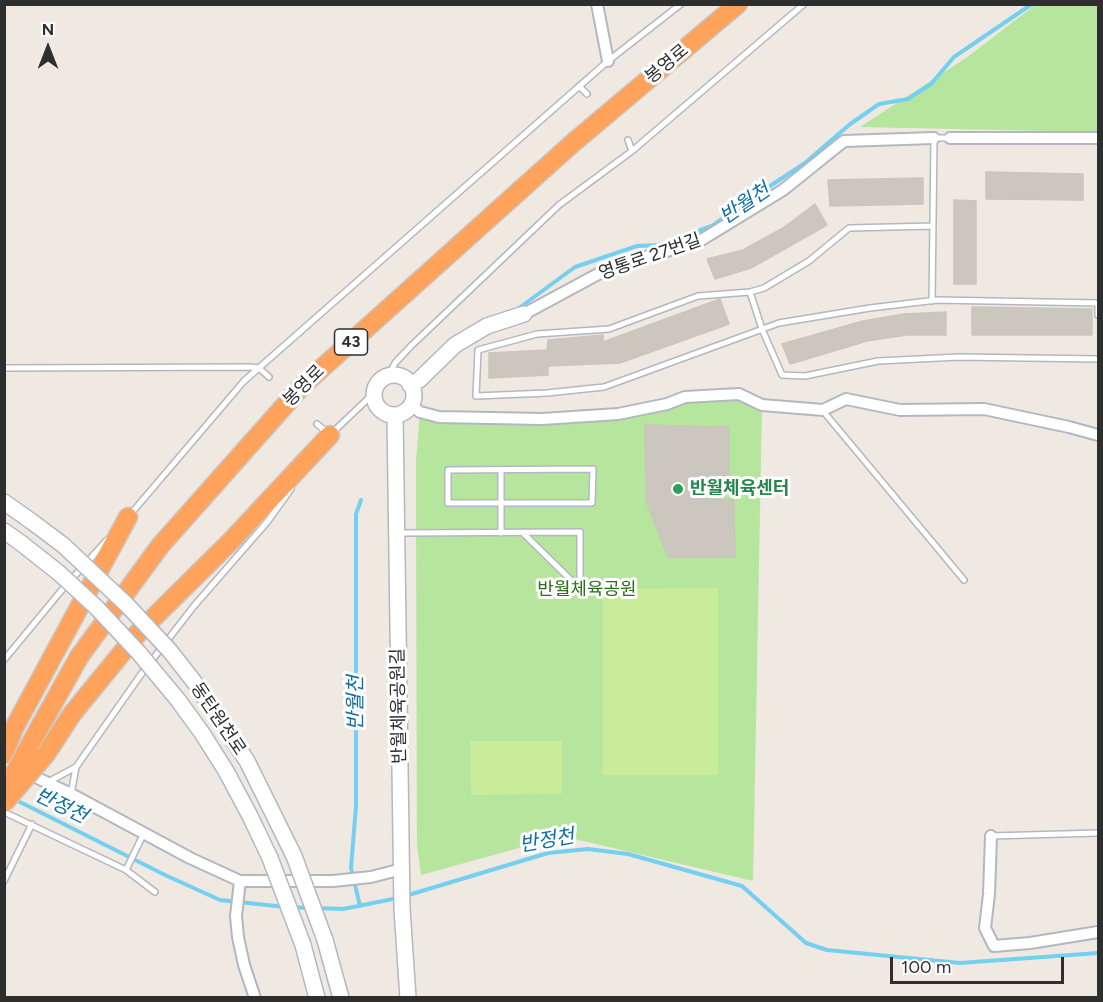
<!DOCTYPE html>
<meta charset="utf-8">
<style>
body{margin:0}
#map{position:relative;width:1103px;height:1002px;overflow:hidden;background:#efe9e1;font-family:Figtree,sans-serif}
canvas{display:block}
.frame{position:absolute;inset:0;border:6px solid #2e2e2e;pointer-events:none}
.north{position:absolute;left:18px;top:18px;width:60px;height:60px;-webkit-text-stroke:4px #fff;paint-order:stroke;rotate:0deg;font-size:16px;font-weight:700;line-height:24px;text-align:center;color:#2e2e2e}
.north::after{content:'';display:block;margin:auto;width:21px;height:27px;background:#2e2e2e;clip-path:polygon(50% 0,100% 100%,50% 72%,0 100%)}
.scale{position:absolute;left:890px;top:957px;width:174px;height:27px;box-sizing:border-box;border:3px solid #2e2e2e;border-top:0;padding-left:8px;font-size:18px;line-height:21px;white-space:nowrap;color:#2e2e2e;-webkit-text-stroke:4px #fff;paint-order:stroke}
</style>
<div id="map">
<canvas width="1103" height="1002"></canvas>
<div class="frame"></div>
<div class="north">N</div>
<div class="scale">100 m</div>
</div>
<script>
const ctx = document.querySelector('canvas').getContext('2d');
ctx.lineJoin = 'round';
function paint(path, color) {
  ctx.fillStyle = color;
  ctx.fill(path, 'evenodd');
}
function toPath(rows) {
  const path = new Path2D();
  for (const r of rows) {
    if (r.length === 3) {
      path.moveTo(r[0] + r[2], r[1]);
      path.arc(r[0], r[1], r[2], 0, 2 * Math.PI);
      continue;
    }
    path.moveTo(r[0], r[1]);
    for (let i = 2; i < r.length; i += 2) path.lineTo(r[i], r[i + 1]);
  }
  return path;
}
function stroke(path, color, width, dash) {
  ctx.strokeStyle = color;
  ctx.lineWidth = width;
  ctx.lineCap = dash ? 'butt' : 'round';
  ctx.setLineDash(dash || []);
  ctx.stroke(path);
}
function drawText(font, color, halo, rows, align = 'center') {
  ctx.font = font + ' Figtree,"Noto Sans KR",sans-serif';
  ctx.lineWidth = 6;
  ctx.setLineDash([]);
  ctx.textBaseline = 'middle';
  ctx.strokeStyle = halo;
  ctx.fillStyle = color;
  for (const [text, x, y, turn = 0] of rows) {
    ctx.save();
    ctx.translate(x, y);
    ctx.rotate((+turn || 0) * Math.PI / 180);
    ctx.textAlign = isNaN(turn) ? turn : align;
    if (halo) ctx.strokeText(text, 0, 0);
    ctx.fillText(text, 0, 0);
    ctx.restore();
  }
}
const green = toPath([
 [1035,5,1098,5,1098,132,860,127,966,58],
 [739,394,762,405,753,881,562,836,421,875,417,845,416,516,416,460,420,412,542,419]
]);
const pitch = toPath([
 [718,588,718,775,603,775,603,589],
 [470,741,562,741,562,794,471,795]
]);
const stream = toPath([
 [515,311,575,267,637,246,659,245,712,226,731,212,805,163,849,125,879,104,908,99,931,84,954,57,1032,4],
 [14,799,165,875,220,900,285,907],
 [405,896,548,853,588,849,628,854,742,886,806,943,827,950,960,963,1098,953],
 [360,906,351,868,356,806,356,514,361,500],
 [293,907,309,908],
 [317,908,343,909,398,898]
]);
const building = toPath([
 [986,172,1083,174,1083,200,986,199,986,172],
 [923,178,923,204,830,206,828,180,923,178],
 [954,200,976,201,976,284,954,284,954,200],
 [815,204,827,225,751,268,715,279,707,259,743,250,783,228,815,204],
 [720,299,729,324,620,363,548,366,548,375,489,378,489,353,547,350,548,340,603,335,603,342,720,299],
 [972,307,1092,309,1092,335,972,335,972,307],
 [946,312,946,335,906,335,867,341,790,364,782,344,863,321,904,314,946,312],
 [645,425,729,427,729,479,710,478,709,499,734,500,735,557,668,557,646,500,645,425]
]);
const lane = toPath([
 [579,86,587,94],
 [628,140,632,151],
 [933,226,849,228,809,261,764,288,750,292,762,329,782,375,805,376,878,361,959,357,1098,359],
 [750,292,698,296,609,329,537,334,478,350,476,396,547,393,604,387,779,323,870,308,937,300,1098,303],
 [932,301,934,138,950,138],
 [1098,303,1098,315],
 [4,368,250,367,259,368,269,377],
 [388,377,395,363,411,346,559,205,632,151,804,4],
 [823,411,964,580],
 [317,424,329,434],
 [332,433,374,393],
 [593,469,592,503,448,503,448,470,593,469],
 [501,470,501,533],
 [129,516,244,381,608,61,681,4],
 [398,533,580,532,580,589,523,533],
 [4,660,61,591,107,540],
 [48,782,76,767],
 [71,794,76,767,142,673,194,606,268,521,291,489],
 [4,812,126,870,155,892],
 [991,836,1098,833],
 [126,870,144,833],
 [4,881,32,824]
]);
const street = toPath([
 [597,4,608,61],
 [950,138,1098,138],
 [524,314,611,267,698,242,783,190,844,141,934,138],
 [411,405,420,412,439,417,542,419,618,414,667,404,685,397,739,394,762,405,823,410,846,399,900,410,984,409,1069,427,1098,435],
 [4,762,71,794,190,858,240,881,333,881,371,877,402,869],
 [991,836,989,894,985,928,994,946,1030,943,1098,932],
 [240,881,236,916,238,937,244,965,255,998]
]);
const secondary = toPath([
 [394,395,20],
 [410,385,419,380,455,345,487,326,524,314],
 [395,415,402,909,408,998],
 [4,502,31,521],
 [4,531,21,543],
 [195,683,247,761,294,856],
 [178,700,202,733,226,771,250,816,270,858],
 [325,940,341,998],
 [303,945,317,998]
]);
const highway = toPath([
 [32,741,79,657,160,546,302,386,574,142,738,4],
 [46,754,72,714,139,632,231,541,330,435],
 [4,755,13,730,128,517]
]);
const secondaryBridge = toPath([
 [31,521,63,545,127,605,170,651,195,683],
 [21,543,59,573,97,608,139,653,178,700],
 [294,856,325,940],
 [270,858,303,945]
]);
const highwayBridge = toPath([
 [5,790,32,741],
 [4,803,46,754]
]);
const markers = [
 [678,489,6,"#2e9e5b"]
];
const shields = [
 [351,342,33]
];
const shieldNames = [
 ["43",351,342]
];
const streetNames = [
 ["봉영로",667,64,-40],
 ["영통로 27번길",650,257,-19],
 ["봉영로",304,386,-45],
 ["반월체육공원길",399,706,-91],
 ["동탄원천로",218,719,56]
];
const leisureNames = [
 ["반월체육센터",690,489]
];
const parkNames = [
 ["반월체육공원",587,590]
];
const waterNames = [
 ["반월천",745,204,-34],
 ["반월천",356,703,-90],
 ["반정천",61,806,26],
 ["반정천",547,841,-10]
];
paint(green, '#b6e59e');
paint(pitch, '#c9ec9a');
stroke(stream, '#75cff0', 4);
paint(building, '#cbc7bf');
stroke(building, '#cbc5ba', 1.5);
stroke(lane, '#b4b7c1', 8);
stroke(street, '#b4b7c1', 14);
stroke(secondary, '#b4b7c1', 18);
stroke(highway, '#c9c9c9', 21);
stroke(lane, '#fff', 5);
stroke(street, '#fff', 10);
stroke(secondary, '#fff', 15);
stroke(highway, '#ffa35c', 18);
stroke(secondaryBridge, '#b4b7c1', 18, []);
stroke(highwayBridge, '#c9c9c9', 21, []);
stroke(secondaryBridge, '#fff', 15);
stroke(highwayBridge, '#ffa35c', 18);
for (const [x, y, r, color] of markers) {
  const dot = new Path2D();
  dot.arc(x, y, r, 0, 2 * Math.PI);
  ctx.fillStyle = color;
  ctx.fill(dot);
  stroke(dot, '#fff', 2);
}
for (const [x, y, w] of shields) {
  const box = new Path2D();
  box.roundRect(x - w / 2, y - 13, w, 26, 4.5);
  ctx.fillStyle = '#fff';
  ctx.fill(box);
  stroke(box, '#2e2e2e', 1.5);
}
drawText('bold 16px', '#2e2e2e', null, shieldNames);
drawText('18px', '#2e2e2e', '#fff', streetNames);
drawText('bold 18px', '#27864d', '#fff', leisureNames, 'left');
drawText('18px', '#2c6e1b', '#fff', parkNames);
drawText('italic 20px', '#0d6fa3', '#fff', waterNames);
</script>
